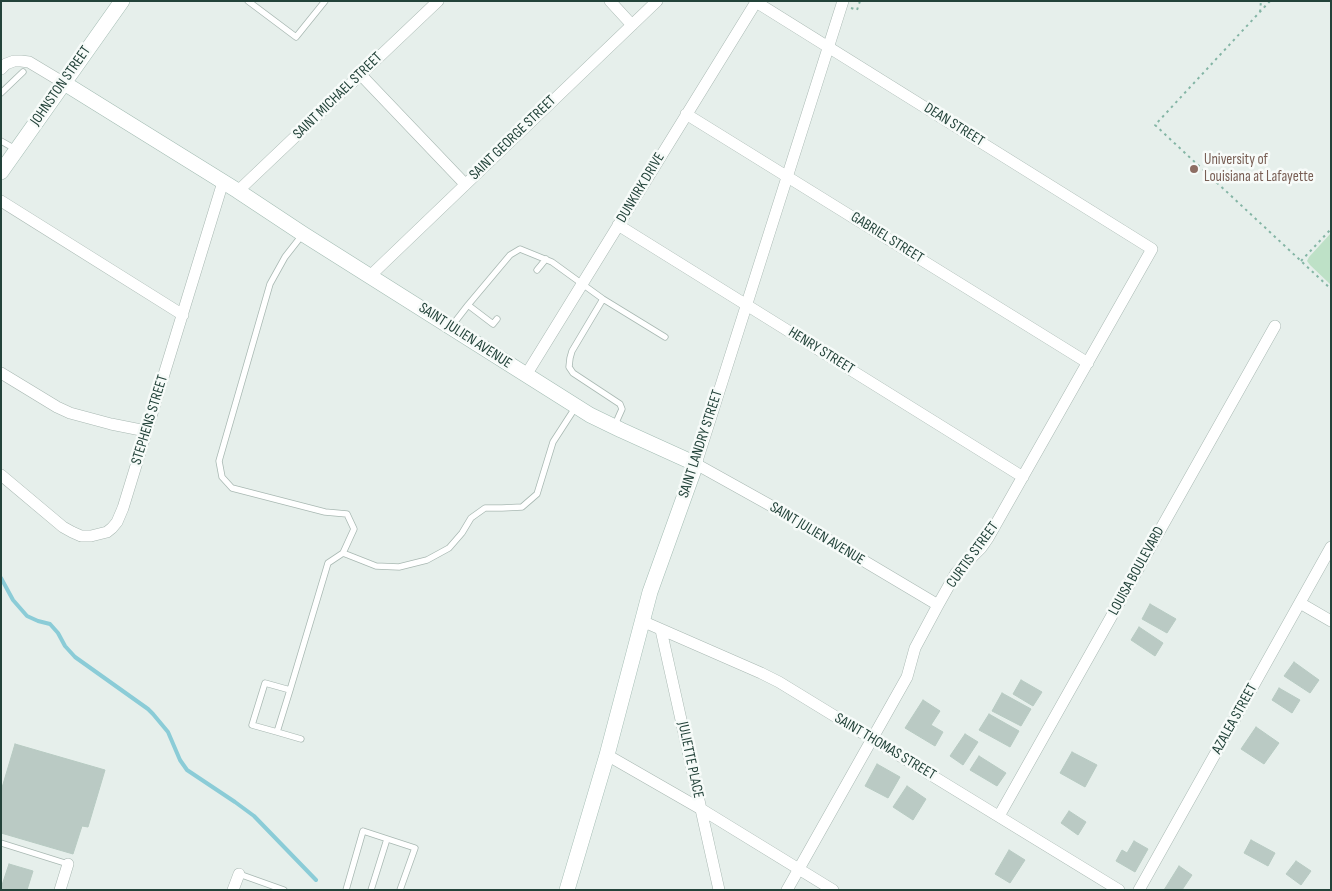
<!DOCTYPE html>
<style>
body{margin:0}
#map{position:relative;width:1332px;height:891px;overflow:hidden;background:#e6efeb;font-family:"Sofia Sans Condensed",sans-serif}
canvas{display:block}
.frame{position:absolute;inset:0;border:2px solid #23433a;pointer-events:none}
</style>
<div id="map">
<canvas width="1332" height="891"></canvas>
<div class="frame"></div>
</div>
<script>
const ctx = document.querySelector('canvas').getContext('2d');
ctx.lineJoin = 'round';
function paint(path, color) {
  ctx.fillStyle = color;
  ctx.fill(path, 'evenodd');
}
function toPath(rows) {
  const path = new Path2D();
  for (const r of rows) {
    path.moveTo(r[0], r[1]);
    for (let i = 2; i < r.length; i += 2) path.lineTo(r[i], r[i + 1]);
  }
  return path;
}
function stroke(path, color, width, dash) {
  ctx.strokeStyle = color;
  ctx.lineWidth = width;
  ctx.lineCap = dash ? 'butt' : 'round';
  ctx.setLineDash(dash || []);
  ctx.stroke(path);
}
function drawText(font, color, halo, rows, align = 'center') {
  ctx.font = font + ' "Sofia Sans Condensed",sans-serif';
  ctx.lineWidth = 5;
  ctx.setLineDash([]);
  ctx.textBaseline = 'middle';
  ctx.strokeStyle = halo;
  ctx.fillStyle = color;
  for (const [text, x, y, turn = 0] of rows) {
    ctx.save();
    ctx.translate(x, y);
    ctx.rotate((+turn || 0) * Math.PI / 180);
    ctx.textAlign = isNaN(turn) ? turn : align;
    if (halo) ctx.strokeText(text, 0, 0);
    ctx.fillText(text, 0, 0);
    ctx.restore();
  }
}
const green = toPath([
 [1331,233,1331,285,1310,265,1307,261,1309,257]
]);
const stream = toPath([
 [1,578,13,600,27,616,38,621,50,624,58,633,65,646,75,657,148,709,153,714,168,732,180,760,187,770,235,802,254,816,316,880]
]);
const building = toPath([
 [1150,604,1176,619,1167,633,1142,619,1150,604],
 [1139,627,1163,643,1155,656,1131,640,1139,627],
 [1294,662,1319,680,1310,693,1284,676,1294,662],
 [1021,680,1042,692,1033,706,1013,694,1021,680],
 [1279,688,1300,700,1292,713,1272,700,1279,688],
 [1002,693,1031,709,1021,726,992,711,1002,693],
 [923,700,940,711,931,725,943,732,935,746,905,728,923,700],
 [989,714,1019,731,1010,747,979,730,989,714],
 [1256,727,1279,743,1264,764,1241,749,1256,727],
 [965,734,978,742,963,765,950,756,965,734],
 [15,744,105,770,88,827,82,826,73,854,1,833,1,791,15,744],
 [1072,752,1097,765,1085,787,1060,773,1072,752],
 [979,756,1006,773,997,786,970,770,979,756],
 [877,764,900,777,888,798,865,786,877,764],
 [907,786,926,799,913,820,893,807,907,786],
 [1069,811,1086,822,1078,835,1061,823,1069,811],
 [1251,840,1275,853,1268,866,1244,853,1251,840],
 [1134,841,1148,849,1135,872,1116,861,1122,850,1127,853,1134,841],
 [1009,850,1025,860,1010,883,995,874,1009,850],
 [1296,861,1311,871,1301,885,1286,874,1296,861],
 [9,864,33,871,27,890,8,890,1,888,9,864],
 [1179,866,1192,875,1182,890,1164,890,1179,866]
]);
const path = toPath([
 [1270,1,1155,125,1331,289],
 [851,8,857,10,860,1],
 [1260,12,1261,1],
 [1301,261,1331,229]
]);
const lane = toPath([
 [248,1,296,37,325,1],
 [1,93,23,72],
 [1,141,17,150],
 [537,270,546,259],
 [603,299,572,351,570,358,569,367,573,373,620,404,622,409,614,427],
 [497,319,493,324,468,305,510,255,520,249,552,262,603,299,665,337],
 [451,327,468,305],
 [343,553,376,566,399,567,427,560,449,548,462,533,471,518,485,508,502,508,522,507,537,494,553,442,575,408],
 [290,690,265,683,252,725,277,732,290,690,328,563,343,553,354,529,347,514,325,512,232,488,222,477,219,461,270,284,285,257,303,234],
 [277,732,301,739],
 [1,843,68,864],
 [239,874,284,890],
 [346,890,363,831,415,848,400,890],
 [371,890,387,839]
]);
const street = toPath([
 [610,1,632,25],
 [843,1,696,464,775,508,938,605],
 [1,69,6,64,14,61,21,61,29,62,64,83],
 [361,75,465,184],
 [686,114,1088,363],
 [238,191,438,1],
 [1,201,183,315],
 [618,225,1023,477],
 [370,276,657,1],
 [1,373,57,407,70,413,111,424,146,431],
 [526,375,756,2,1152,249,988,538,981,548,956,573,938,605,915,648,907,677,787,890],
 [1,475,63,527,72,532,81,536,91,536,107,532,112,528,117,522,123,508,223,182],
 [1300,603,1331,621],
 [642,621,761,673,779,682,1119,890],
 [661,630,719,890],
 [607,755,701,809,833,890],
 [999,816,1275,326],
 [60,890,68,864],
 [233,890,239,874],
 [1139,890,1331,547]
]);
const secondary = toPath([
 [64,83,238,191,303,234,590,415,621,430,696,464,650,592,607,755,567,890],
 [1,172,122,1]
]);
const markers = [
 [1194,169,5,"#8d6e63"]
];
const streetNames = [
 ["JOHNSTON STREET",61,86,-55],
 ["SAINT MICHAEL STREET",338,96,-44],
 ["DEAN STREET",954,125,32],
 ["SAINT GEORGE STREET",513,138,-44],
 ["DUNKIRK DRIVE",641,188,-59],
 ["GABRIEL STREET",887,238,32],
 ["SAINT JULIEN AVENUE",465,336,33],
 ["HENRY STREET",821,351,32],
 ["STEPHENS STREET",150,420,-73],
 ["SAINT LANDRY STREET",701,444,-72],
 ["SAINT JULIEN AVENUE",817,534,31],
 ["CURTIS STREET",973,555,-54],
 ["LOUISA BOULEVARD",1137,571,-61],
 ["AZALEA STREET",1235,719,-61],
 ["SAINT THOMAS STREET",885,747,31],
 ["JULIETTE PLACE",690,760,78]
];
const educationNames = [
 ["University of",1204,160],
 ["Louisiana at Lafayette",1204,177]
];
paint(green, '#bee1c7');
stroke(stream, '#8bccd7', 4);
paint(building, '#bacac4');
stroke(building, '#b7cac2', 1);
stroke(lane, '#a8b8b2', 7);
stroke(street, '#a8b8b2', 12);
stroke(secondary, '#a3bcb3', 16);
stroke(path, '#84b5a5', 2, [2.5, 4]);
stroke(lane, '#fff', 5.5);
stroke(street, '#fff', 11);
stroke(secondary, '#fff', 15);
for (const [x, y, r, color] of markers) {
  const dot = new Path2D();
  dot.arc(x, y, r, 0, 2 * Math.PI);
  ctx.fillStyle = color;
  ctx.fill(dot);
  stroke(dot, '#f7fbf9', 2);
}
drawText('15px', '#23433a', '#f7fbf9', streetNames);
drawText('15px', '#785e54', '#f7fbf9', educationNames, 'left');
</script>
